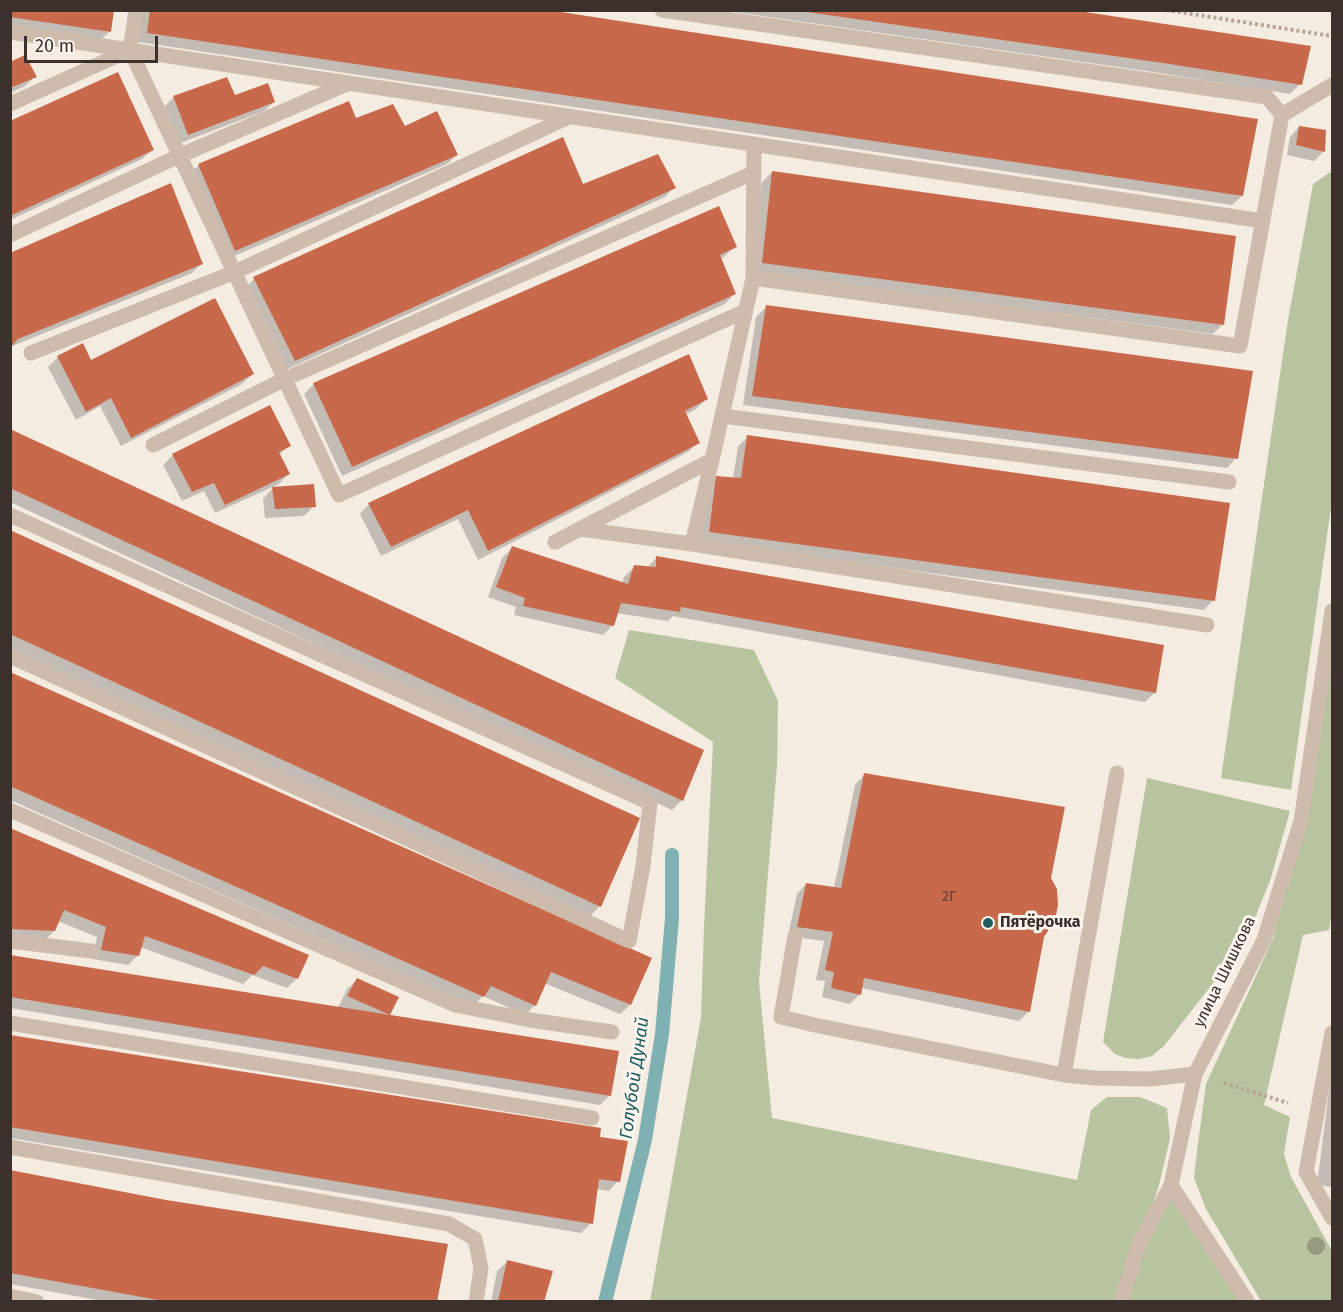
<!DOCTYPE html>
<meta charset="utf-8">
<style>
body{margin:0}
#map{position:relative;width:1343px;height:1312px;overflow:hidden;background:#f4ebe1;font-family:"Fira Sans",sans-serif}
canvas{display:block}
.frame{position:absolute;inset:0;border:12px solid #3b302b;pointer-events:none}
.scale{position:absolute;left:24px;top:36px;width:134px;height:27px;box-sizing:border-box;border:3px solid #3b302b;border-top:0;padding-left:8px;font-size:18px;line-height:21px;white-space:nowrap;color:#3b302b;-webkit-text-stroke:4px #fbf5ee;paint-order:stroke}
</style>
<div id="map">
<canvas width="1343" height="1312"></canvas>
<div class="frame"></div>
<div class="scale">20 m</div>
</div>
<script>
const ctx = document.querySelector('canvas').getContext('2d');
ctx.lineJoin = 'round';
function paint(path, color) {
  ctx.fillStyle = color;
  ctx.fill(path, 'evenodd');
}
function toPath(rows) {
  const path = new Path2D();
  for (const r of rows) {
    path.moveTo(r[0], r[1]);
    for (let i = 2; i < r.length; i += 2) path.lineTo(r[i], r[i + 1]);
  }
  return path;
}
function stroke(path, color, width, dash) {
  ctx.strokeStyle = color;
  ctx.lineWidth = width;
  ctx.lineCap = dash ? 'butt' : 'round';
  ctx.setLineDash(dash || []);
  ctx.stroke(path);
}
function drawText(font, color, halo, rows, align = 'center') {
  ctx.font = font + ' "Fira Sans",sans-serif';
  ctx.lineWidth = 6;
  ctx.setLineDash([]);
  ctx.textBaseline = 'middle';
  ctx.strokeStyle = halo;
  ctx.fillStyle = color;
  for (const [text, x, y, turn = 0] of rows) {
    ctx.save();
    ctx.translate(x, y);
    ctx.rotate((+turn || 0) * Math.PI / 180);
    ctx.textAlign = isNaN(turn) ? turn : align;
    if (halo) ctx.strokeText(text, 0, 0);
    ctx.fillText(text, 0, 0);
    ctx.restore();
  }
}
const green = toPath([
 [1332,171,1332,500,1291,790,1221,778,1288,320,1313,184],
 [1332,608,1332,913,1329,930,1303,935,1264,1105,1290,1117,1284,1154,1291,1177,1332,1251,1332,1301,1261,1301,1206,1209,1194,1178,1197,1151,1206,1084,1273,939,1301,821],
 [629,630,754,650,778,701,777,766,759,982,772,1118,1077,1180,1091,1110,1107,1097,1140,1097,1167,1108,1170,1139,1159,1185,1142,1237,1171,1185,1248,1301,650,1301,701,1017,704,927,713,742,615,678],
 [1147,778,1290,811,1270,881,1245,942,1164,1046,1152,1056,1139,1059,1125,1058,1115,1054,1103,1042]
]);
const shadow = toPath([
 [10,10,109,32,99,41,10,28],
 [142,10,538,10,1242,196,1232,205,138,42],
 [720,10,1061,10,1300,84,1290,94,1153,72],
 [10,63,35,77,25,86,10,93],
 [174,97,234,97,274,102,264,111,178,144,164,107],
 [348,103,355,120,404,128,457,155,447,164,225,260,189,175,198,166],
 [10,122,152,150,142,159,10,220],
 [1299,127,1324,151,1314,161,1287,155,1290,137],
 [772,172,1222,325,1213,334,753,272,762,182],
 [582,186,674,187,665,197,285,370,245,288,254,279],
 [735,246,725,256,720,259,734,294,725,304,342,476,304,394,314,384],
 [10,255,202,263,192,273,10,347],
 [766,307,1236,458,1227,468,743,405,756,317],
 [58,357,91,362,252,374,242,384,121,446,100,406,76,420,48,367],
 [706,399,696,409,685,415,698,442,688,452,478,560,458,519,381,556,360,514,369,504],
 [270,407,289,446,279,455,288,474,279,484,215,513,204,491,182,501,163,465,173,455],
 [10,431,682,800,672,810,10,502],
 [748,437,1213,600,1204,610,700,542,707,488,717,478,733,479,738,446],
 [272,489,314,506,304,516,265,518,263,499],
 [10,532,600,906,590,916,10,648],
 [512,548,622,584,624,577,634,567,647,568,657,557,1155,692,1145,702,673,616,668,621,616,613,613,625,603,635,514,615,516,607,488,597,502,558],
 [10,674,630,1005,620,1014,544,983,535,1005,525,1015,483,996,473,1006,10,800],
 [864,775,1049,879,1043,936,1029,1011,1019,1021,861,988,859,995,850,1004,822,997,825,981,816,980,824,941,788,936,797,894,806,884,834,888,855,785],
 [10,830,297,978,287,988,252,975,243,984,140,947,138,955,128,965,92,959,97,937,58,921,54,931,44,941,10,939],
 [10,957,338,1008,347,989,357,980,388,1014,386,1016,610,1095,600,1105,10,1008],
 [10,1037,598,1139,618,1181,609,1191,596,1189,591,1223,581,1233,10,1138],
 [1332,1073,1332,1187,1317,1185,1331,1075],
 [10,1171,435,1302,108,1302,10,1284],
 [507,1262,543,1302,491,1302,497,1271]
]);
const stream = toPath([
 [605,1302,645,1140,662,1034,672,918,672,855]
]);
const building = toPath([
 [10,10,114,10,111,32,10,17],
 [150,10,548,10,1258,119,1243,196,147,33],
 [807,10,1072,10,1311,46,1302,85,1163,63,807,12],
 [25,55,37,77,10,88,10,62],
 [118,72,154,150,10,216,10,121],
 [227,77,235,95,268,83,275,102,188,135,173,96],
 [349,101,356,118,393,104,405,126,437,111,458,155,235,251,198,164],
 [1299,126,1326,130,1325,152,1296,145],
 [563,137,583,184,658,154,676,188,295,361,253,277],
 [772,171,1236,236,1224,325,762,263],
 [171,183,203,264,18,339,10,348,10,253],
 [719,206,737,247,720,255,736,294,352,467,313,383],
 [215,298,254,374,131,438,111,398,86,412,57,356,83,343,91,360],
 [766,305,1253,371,1238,459,752,396],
 [689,354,708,399,685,411,700,443,488,551,468,510,391,547,368,503],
 [270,405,291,446,279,452,290,474,225,505,214,483,192,492,172,454],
 [10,429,704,750,683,801,10,488],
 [747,435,1230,503,1215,601,709,532,716,476,741,478],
 [314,484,316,507,275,509,272,487],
 [10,530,640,818,601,907,10,634],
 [512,546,628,584,634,565,656,567,656,556,1164,645,1156,693,681,607,680,612,621,603,614,626,523,606,525,598,496,587],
 [10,672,652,958,631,1005,551,972,536,1006,491,986,484,997,10,786],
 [864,773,1065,807,1051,878,1057,889,1058,905,1055,920,1044,937,1030,1012,864,978,861,995,831,988,834,972,825,970,833,932,797,927,806,883,841,888],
 [10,828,309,955,298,979,263,966,254,975,145,936,139,956,101,950,106,927,64,910,55,931,10,929],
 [10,955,619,1051,611,1096,10,997],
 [357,978,399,997,390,1015,347,996],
 [10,1035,601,1128,600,1137,628,1141,620,1182,599,1179,593,1224,10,1127],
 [10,1170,166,1200,448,1244,437,1302,169,1302,10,1273],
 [507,1260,553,1271,544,1302,498,1302]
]);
const path = toPath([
 [1166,10,1332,36],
 [1224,1083,1288,1103]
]);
const lane = toPath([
 [136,10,130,50,339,495,745,311],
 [662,10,1267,97,1282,115],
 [10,32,1263,221],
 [10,104,130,50],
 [10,235,179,156,349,83],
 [753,278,1240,346,1282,115,1332,85],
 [31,353,235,272,571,116],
 [723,416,1229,482],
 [153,445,285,379,753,173],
 [712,460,692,544,1207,625],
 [10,515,650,803,643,866,629,941,10,656],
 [580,529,692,544],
 [555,542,712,460,753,278,754,144],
 [10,810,455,1005,530,1020,612,1032],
 [795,936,781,1017,819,1026,1064,1075,1096,1078,1150,1079,1195,1074],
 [10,941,91,951],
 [10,1023,592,1118],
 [1332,1033,1306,1172,1332,1218],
 [1064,1075,1117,773],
 [10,1147,449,1224,475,1239,481,1268,476,1302],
 [10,1296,37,1302]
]);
const street = toPath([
 [1171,1185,1248,1302],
 [1121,1302,1140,1242,1171,1185,1195,1074,1264,940,1301,821,1332,611]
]);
const trees = [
 [1316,1246]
];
const markers = [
 [988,923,6,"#1f5a5e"]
];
const numberNames = [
 ["2Г",949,897]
];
const poiNames = [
 ["Пятёрочка",1000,923]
];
const streetNames = [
 ["улица Шишкова",1225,972,-64]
];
const waterNames = [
 ["Голубой Дунай",635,1078,-82]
];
paint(green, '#b8c4a0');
paint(shadow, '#0003');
stroke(stream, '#7fb0b2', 14);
paint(building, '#c8694b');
stroke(path, '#b9a596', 4, [3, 3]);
stroke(lane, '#cdbbac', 15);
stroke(street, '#cdbbac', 15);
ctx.fillStyle = '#969b7f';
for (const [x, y] of trees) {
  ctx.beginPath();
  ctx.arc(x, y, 9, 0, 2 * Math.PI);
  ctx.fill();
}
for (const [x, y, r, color] of markers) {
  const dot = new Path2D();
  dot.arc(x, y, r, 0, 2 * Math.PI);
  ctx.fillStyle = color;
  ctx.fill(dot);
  stroke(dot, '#fbf5ee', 2);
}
drawText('14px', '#5e3e33', null, numberNames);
drawText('bold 16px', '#3b302b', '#fbf5ee', poiNames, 'left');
drawText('16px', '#3b302b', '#fbf5ee', streetNames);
drawText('italic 18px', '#1f5a5e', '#fbf5ee', waterNames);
</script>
